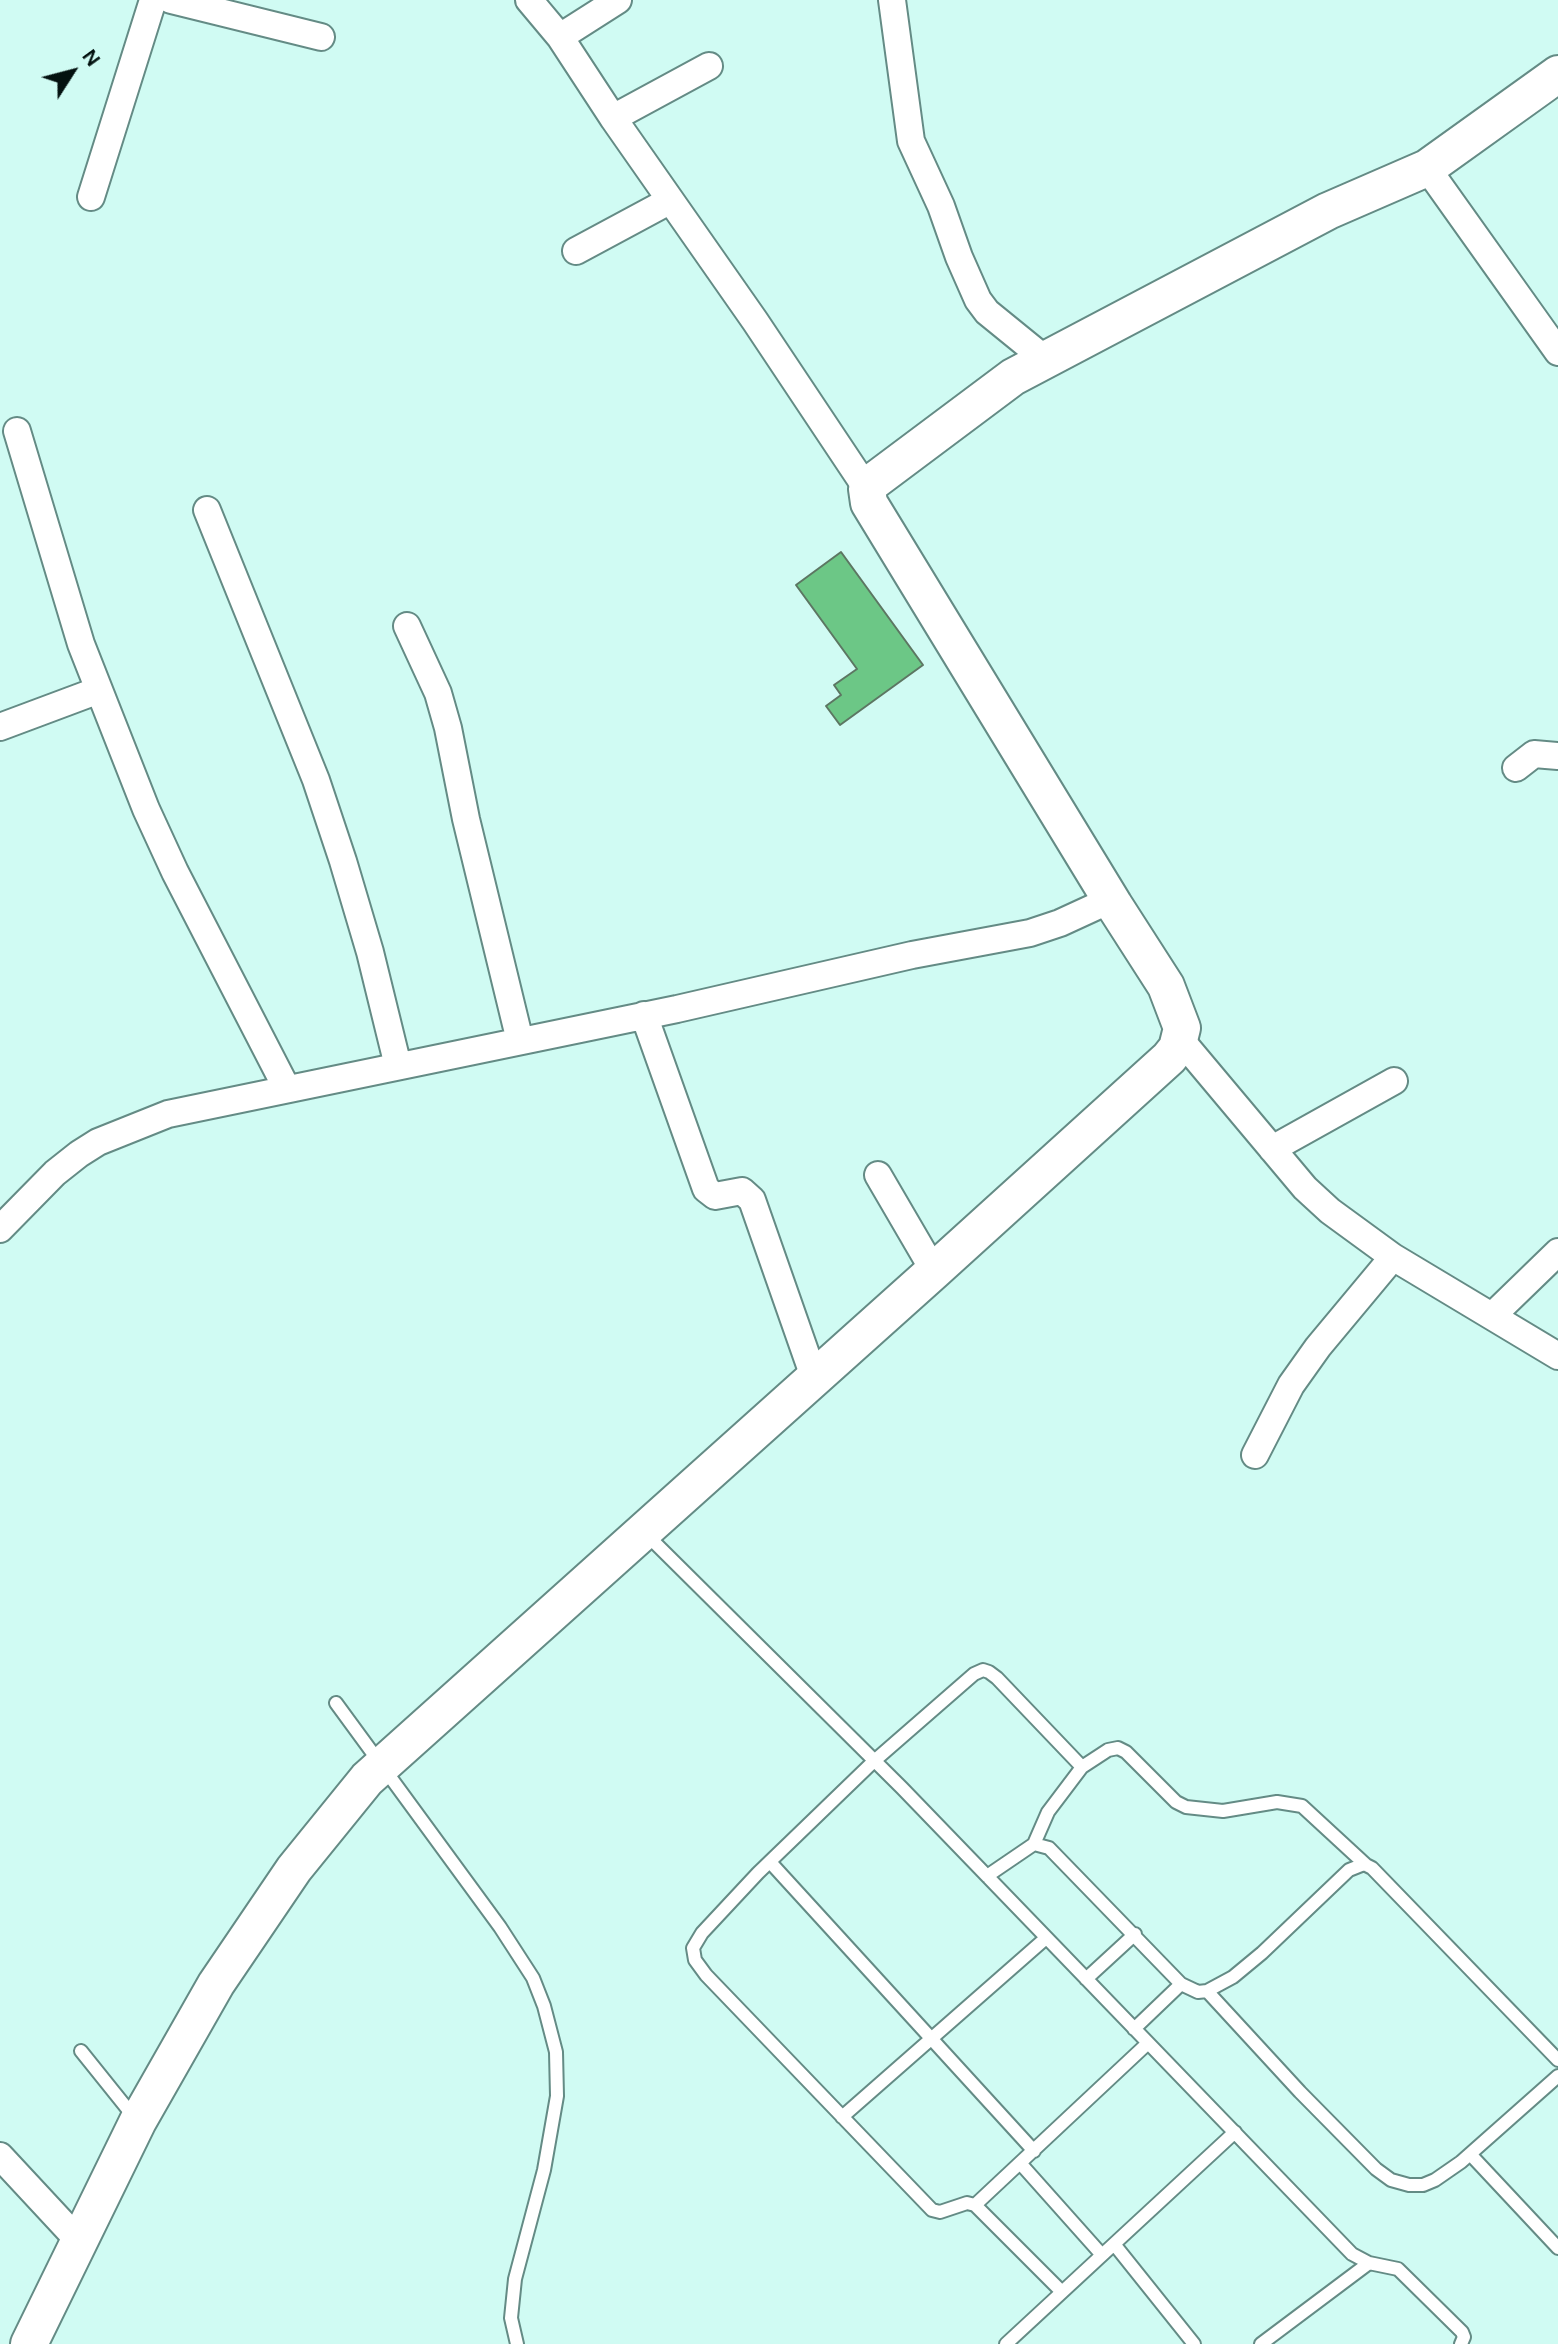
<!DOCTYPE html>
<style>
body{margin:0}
#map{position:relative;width:1558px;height:2344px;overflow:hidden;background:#d0fbf3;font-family:Karla,sans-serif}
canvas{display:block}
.north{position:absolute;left:32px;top:32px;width:80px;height:80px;-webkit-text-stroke:6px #d0fbf3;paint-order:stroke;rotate:54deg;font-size:22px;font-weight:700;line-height:32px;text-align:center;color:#03110f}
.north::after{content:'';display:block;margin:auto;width:28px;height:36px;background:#03110f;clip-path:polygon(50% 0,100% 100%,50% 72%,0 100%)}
</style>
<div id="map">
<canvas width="1558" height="2344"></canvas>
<div class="north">N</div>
</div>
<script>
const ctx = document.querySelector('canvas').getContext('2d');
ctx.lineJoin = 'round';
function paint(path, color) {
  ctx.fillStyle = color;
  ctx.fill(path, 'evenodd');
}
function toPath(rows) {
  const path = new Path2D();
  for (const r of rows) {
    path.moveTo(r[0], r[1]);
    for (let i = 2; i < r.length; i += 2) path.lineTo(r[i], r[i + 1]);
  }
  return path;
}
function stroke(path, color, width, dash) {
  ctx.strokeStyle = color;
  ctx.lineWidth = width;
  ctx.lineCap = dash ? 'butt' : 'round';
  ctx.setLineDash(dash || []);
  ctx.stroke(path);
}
const building = toPath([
 [841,552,923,665,840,725,826,706,841,695,834,685,857,669,796,585,841,552]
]);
const lane = toPath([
 [646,1534,902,1788,1352,2254,1369,2263,1398,2269,1462,2332,1464,2337,1461,2344],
 [336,1703,500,1927,533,1978,544,2006,556,2052,557,2096,544,2170,515,2279,511,2318,517,2344],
 [1034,1844,1048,1812,1082,1767],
 [770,1862,1034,2151],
 [987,1876,1034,1844,1049,1848,1181,1984,1198,1992,1207,1991,1233,1977,1262,1953,1349,1870,1364,1864,1372,1868,1558,2060],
 [1086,1979,1135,1934],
 [1207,1991,1300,2092,1376,2169,1391,2180,1409,2185,1423,2185,1435,2180,1461,2162,1558,2076],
 [1134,2029,1181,1984],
 [81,2051,134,2117],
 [842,2117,1046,1938],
 [1470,2154,1558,2248],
 [1020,2163,1102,2255],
 [975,2205,1148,2043],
 [1114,2244,1194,2344],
 [1062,2292,975,2205,967,2203,940,2212,932,2210,706,1975,695,1960,693,1948,702,1933,758,1873,873,1762,974,1674,983,1670,989,1672,997,1678,1082,1767,1108,1750,1118,1748,1126,1752,1176,1802,1186,1807,1223,1811,1277,1802,1302,1806,1366,1865],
 [1006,2344,1235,2132],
 [1261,2344,1369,2263]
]);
const street = toPath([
 [171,0,321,37],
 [529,0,560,37,613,118,755,321,867,489],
 [892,0,911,141,941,206,959,257,978,300,987,312,1046,360],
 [560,37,618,0],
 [613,118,709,66],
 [1427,168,1558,352],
 [91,197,153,0],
 [576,251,669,201],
 [17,431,81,644,146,809,175,872,287,1089],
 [207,510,316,780,343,861,370,952,398,1066],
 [407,626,438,693,448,728,466,819,520,1041],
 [0,727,99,690],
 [1516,768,1534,754,1558,756],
 [644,1015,706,1189,715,1196,742,1191,752,1200,814,1377],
 [1180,1039,1305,1188,1330,1211,1393,1257,1558,1356],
 [1272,1149,1394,1081],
 [878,1175,934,1271],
 [0,1229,55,1173,79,1154,98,1142,168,1114,677,1009,912,955,1030,933,1060,923,1110,900],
 [1492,1316,1558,1252],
 [1255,1455,1291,1385,1318,1347,1393,1257],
 [0,2156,79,2241]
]);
const secondary = toPath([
 [29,2344,138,2121,216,1984,294,1869,367,1779,934,1271,1169,1058,1177,1048,1182,1028,1166,986,1114,905,869,503,867,489,870,484,1013,377,1328,211,1427,168,1558,74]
]);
paint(building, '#6cc786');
stroke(building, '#5c7662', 2);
stroke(lane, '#648b85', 16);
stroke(street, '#648b85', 30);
stroke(secondary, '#648b85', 40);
stroke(lane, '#fff', 12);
stroke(street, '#fff', 26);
stroke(secondary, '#fff', 36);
</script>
